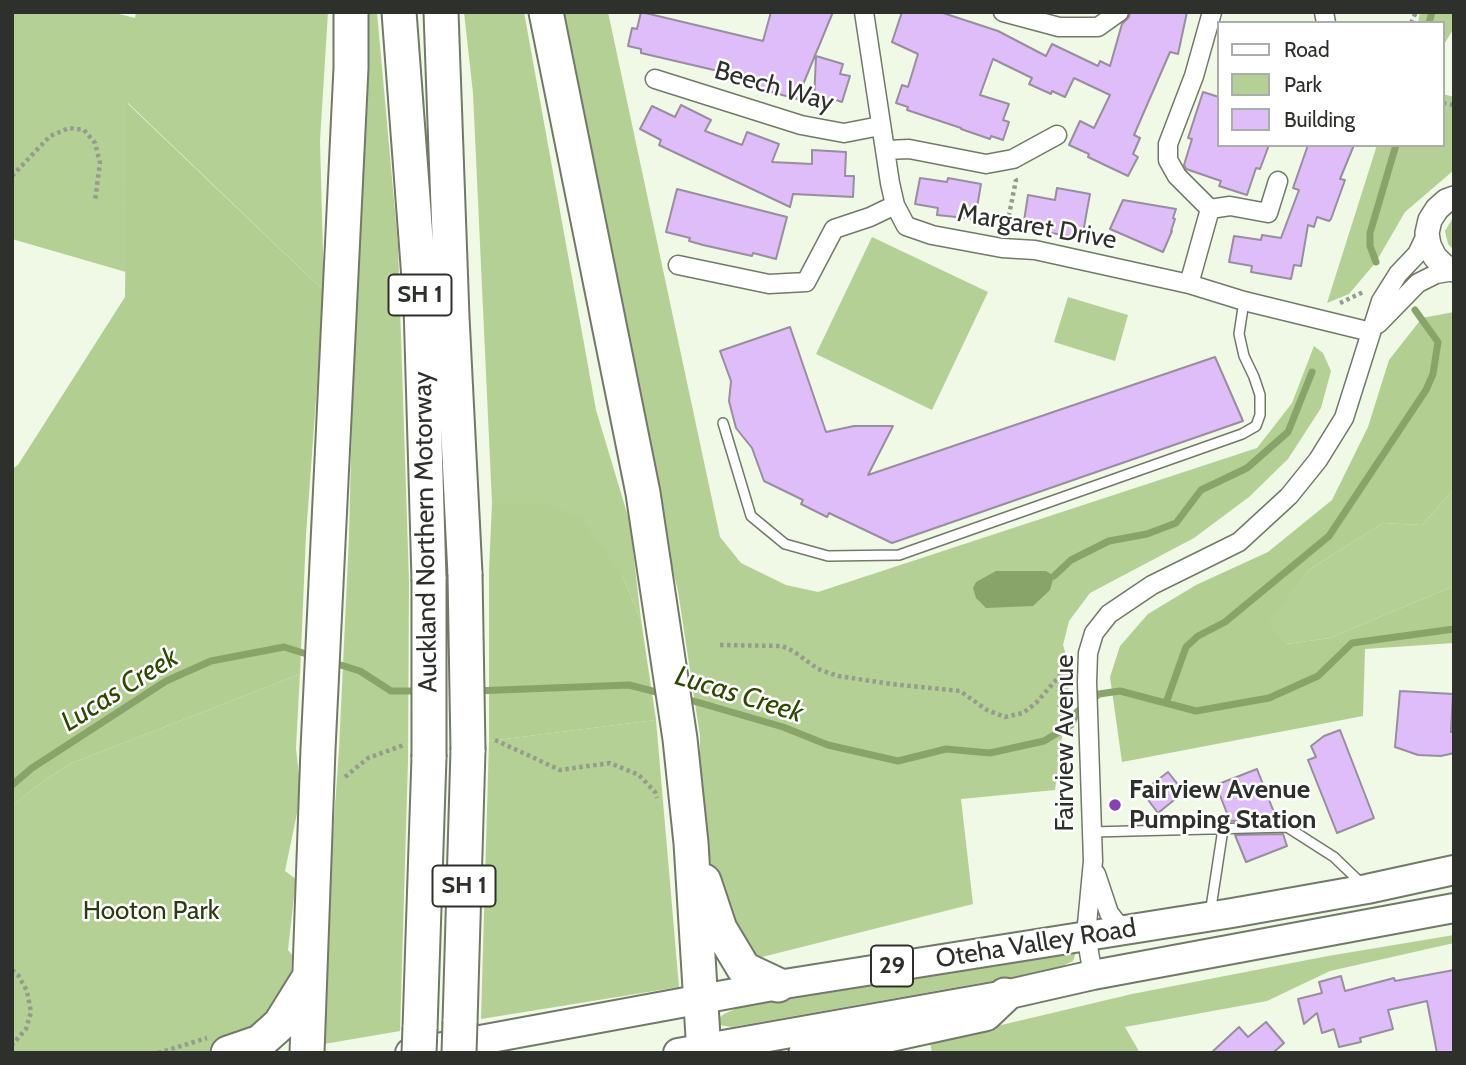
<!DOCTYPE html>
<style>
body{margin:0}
#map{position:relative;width:1466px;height:1065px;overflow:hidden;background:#f0f8e6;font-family:Cabin,sans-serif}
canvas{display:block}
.frame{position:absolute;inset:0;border:14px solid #2e312b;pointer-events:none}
.legend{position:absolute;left:1217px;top:21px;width:228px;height:126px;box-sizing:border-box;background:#fff;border:2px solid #abadaa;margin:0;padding:9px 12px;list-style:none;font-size:21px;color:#2e312b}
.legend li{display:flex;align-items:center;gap:14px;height:35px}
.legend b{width:35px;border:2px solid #abadaa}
</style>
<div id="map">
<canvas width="1466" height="1065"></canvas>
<div class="frame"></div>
<ul class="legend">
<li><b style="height:9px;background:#fff"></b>Road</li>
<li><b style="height:19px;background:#b5d094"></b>Park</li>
<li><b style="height:19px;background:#dfbdf8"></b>Building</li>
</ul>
</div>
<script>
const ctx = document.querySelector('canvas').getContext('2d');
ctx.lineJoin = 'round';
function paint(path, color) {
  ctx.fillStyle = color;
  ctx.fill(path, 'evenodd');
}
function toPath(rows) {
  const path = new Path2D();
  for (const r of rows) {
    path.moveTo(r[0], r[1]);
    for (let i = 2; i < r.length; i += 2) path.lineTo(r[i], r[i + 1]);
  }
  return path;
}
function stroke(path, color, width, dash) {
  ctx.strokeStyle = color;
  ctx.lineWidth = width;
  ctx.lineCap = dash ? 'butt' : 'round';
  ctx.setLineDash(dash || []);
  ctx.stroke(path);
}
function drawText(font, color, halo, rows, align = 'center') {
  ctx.font = font + ' Cabin,sans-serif';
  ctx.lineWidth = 5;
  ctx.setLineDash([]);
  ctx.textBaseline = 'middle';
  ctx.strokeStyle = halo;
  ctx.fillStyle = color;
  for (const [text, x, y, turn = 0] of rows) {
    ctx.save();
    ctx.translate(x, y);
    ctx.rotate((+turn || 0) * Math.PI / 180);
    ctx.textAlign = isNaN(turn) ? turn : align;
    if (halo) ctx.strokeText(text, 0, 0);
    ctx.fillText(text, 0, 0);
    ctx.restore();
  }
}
const green = toPath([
 [12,12,111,12,135,18,136,12,328,12,320,141,324,291,128,103,126,272,12,239],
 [362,12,377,12,398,245,409,581,408,761,400,1031,318,1045,339,750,349,537],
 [464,12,524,12,596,410,630,523,641,620,622,576,547,503,492,503,473,93],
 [556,12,608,12,720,537,741,563,786,585,818,592,1257,448,1292,403,1314,346,1323,353,1331,371,1321,408,1288,459,1249,497,1194,538,1090,593,1069,621,1063,645,1071,671,1055,790,961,799,973,904,758,958,727,920,711,864,700,802,700,736,678,591,657,505],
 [1420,12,1454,12,1454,28,1443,46,1443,23,1418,23],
 [1443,94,1454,97,1454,170,1405,212,1376,262,1349,294,1327,303,1377,145,1443,145],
 [1454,216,1454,250,1448,244,1445,231],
 [872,237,988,292,932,410,816,354],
 [1068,297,1128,315,1115,361,1054,342],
 [1454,489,1454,586,1330,638,1287,644,1267,623,1310,569,1383,523,1422,525],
 [300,674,296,748,301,794,285,871,296,879,288,950,292,955,291,978,274,1019,216,1051,209,1053,12,1053,12,806,46,779,72,763],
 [656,720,679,987,481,1019,489,741],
 [1454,935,1454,943,1330,971,1267,1001,1125,1027,1140,1053,932,1053,930,1042,1132,994,1328,956],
 [1076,952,1073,961,1054,970,732,1027,718,1025,719,1018,724,1014,740,1007,848,983]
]);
const forest = toPath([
 [127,103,324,291,306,535,300,674,72,763,46,779,12,806,12,469,18,465,125,297],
 [1454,312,1454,489,1422,525,1383,523,1310,569,1268,623,1287,644,1330,638,1454,586,1454,643,1365,649,1363,716,1122,762,1110,677,1120,646,1148,614,1196,585,1268,552,1332,500,1368,427,1389,360,1422,318],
 [492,503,547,503,582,519,622,576,641,620,656,720,489,741,489,571]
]);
const water = toPath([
 [996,571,1046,571,1054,576,1050,590,1033,606,986,608,976,598,973,588,976,582]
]);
const stream = toPath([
 [1429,23,1432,12],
 [1376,262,1370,246,1370,233,1396,145],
 [1054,576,1071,560,1109,541,1147,534,1176,523,1201,490,1247,468,1288,432,1312,372],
 [331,662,360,671,391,691,421,691],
 [474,691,629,685,664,694],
 [683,698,783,727,828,745,898,761,946,749,990,753,1044,741,1071,725,1077,712,1099,694,1120,691,1196,711,1269,698,1318,676,1352,643,1454,629],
 [1166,703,1186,647,1198,636,1225,622,1329,536,1426,390,1433,374,1438,342,1415,310],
 [12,785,32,768,166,681,211,661,284,647,313,656]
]);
const building = toPath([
 [641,12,763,41,771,12,833,12,797,99,742,84,744,77,641,53,641,49,628,46,632,28,637,29,641,12],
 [902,12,940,12,998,31,1046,56,1052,44,1098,66,1100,61,1110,66,1122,24,1129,17,1130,12,1187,12,1178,54,1170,52,1134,135,1140,138,1133,154,1138,157,1128,176,1088,157,1089,154,1069,145,1080,121,1094,128,1110,95,1074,78,1065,97,1052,91,1051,94,1029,84,1032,78,993,59,980,95,1009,104,1003,120,1009,122,1003,140,991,136,990,139,961,129,961,128,907,110,908,107,896,103,902,85,908,87,918,54,892,42,902,12],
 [816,56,843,64,840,74,850,76,842,102,833,99,830,107,814,102,816,56],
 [1203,92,1219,97,1219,145,1269,145,1260,169,1256,168,1247,195,1219,186,1221,181,1186,169,1184,165,1192,139,1188,138,1203,92],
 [681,105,711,120,705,131,742,145,747,132,779,144,772,162,812,164,812,150,846,152,845,176,854,176,853,197,793,194,790,207,659,145,661,140,640,129,652,106,675,117,681,105],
 [1308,145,1354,145,1340,179,1345,180,1331,219,1329,221,1317,217,1314,227,1308,225,1301,266,1294,265,1291,279,1251,272,1252,266,1229,262,1234,236,1261,240,1262,235,1281,238,1299,190,1293,188,1308,145],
 [920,178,947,182,948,178,981,184,975,219,937,215,938,208,915,204,920,178],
 [1057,188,1090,194,1082,238,1045,232,1046,225,1024,221,1028,195,1055,200,1057,188],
 [677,189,787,217,776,259,753,253,752,256,703,245,689,241,690,238,666,232,677,189],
 [1123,200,1176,209,1173,218,1175,219,1171,231,1172,231,1163,252,1110,229,1123,200],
 [790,327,826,432,854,426,893,426,868,475,1215,357,1243,421,892,543,829,513,827,517,801,504,803,500,764,481,752,448,736,428,729,401,731,381,720,351,790,327],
 [1400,691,1453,694,1451,732,1454,732,1454,753,1441,756,1418,755,1395,747,1400,691],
 [1340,730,1374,818,1337,833,1308,760,1316,757,1311,746,1324,736,1340,730],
 [1257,769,1277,820,1230,821,1216,785,1257,769],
 [1168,772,1184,792,1158,813,1142,792,1168,772],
 [1283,834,1287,846,1246,862,1235,835,1283,834],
 [1454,970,1454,1053,1437,1053,1427,1001,1388,1010,1393,1029,1360,1038,1361,1042,1339,1047,1334,1029,1322,1033,1317,1013,1304,1024,1298,999,1322,993,1319,982,1341,976,1345,991,1394,978,1395,981,1454,970],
 [1266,1022,1284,1043,1273,1053,1211,1053,1239,1027,1248,1037,1266,1022]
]);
const path = toPath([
 [1411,23,1416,12],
 [1443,103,1454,105],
 [12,176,50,136,69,128,84,130,95,143,100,163,95,201],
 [1006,230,1016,180,1014,177],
 [1340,303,1363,292],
 [720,645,782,646,793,651,818,669,838,676,891,684,960,691,987,710,1005,717,1023,713,1036,703,1062,673,1068,663],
 [495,740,560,770,610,763,639,775,655,792,657,798],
 [345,777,368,758,404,745],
 [12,970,18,975,27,991,31,1012,26,1029,12,1045],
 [158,1053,207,1038]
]);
const service = toPath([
 [723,423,751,516,785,544,828,556,899,555,1242,434,1256,426,1260,415,1260,395,1254,377,1244,356,1239,334,1244,301],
 [1092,832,1287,827,1334,857,1364,886],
 [1210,914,1223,829]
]);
const minor = toPath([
 [864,12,890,183,895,205,906,226,932,235,1002,248,1035,250,1189,284,1244,301,1371,332],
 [1003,12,1059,27,1098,27,1119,12],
 [1324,12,1326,23],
 [655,79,801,125,844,133,880,126],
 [886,150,909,149,986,164,1013,159,1057,135],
 [1210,209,1230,206,1268,213,1278,181],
 [678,265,769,284,806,282,834,229,870,217,895,205],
 [1189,284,1210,209,1177,176,1168,160,1168,144,1194,76,1212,12],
 [1378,324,1418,283,1436,274,1454,271],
 [1096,874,1109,913,1123,931],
 [1093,975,1086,935,1093,861,1087,682,1088,653,1094,633,1109,614,1152,585,1239,542,1289,496,1318,460,1344,418,1381,301,1398,274,1417,254,1427,233]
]);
const tertiary = toPath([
 [1454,198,1446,201,1437,209,1430,220,1427,233,1429,245,1435,257,1444,266,1454,270]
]);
const primary = toPath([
 [410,1053,778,985,1232,913,1367,889,1454,870],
 [678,1053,1005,995,1093,975,1454,908]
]);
const motorway = toPath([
 [399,12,421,305,429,579],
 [441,12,452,317,465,574],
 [546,12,643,493,680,739,691,843,704,1053],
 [704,881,720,929,744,969,778,985],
 [460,1022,468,750],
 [420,1028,429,757],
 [228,1053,260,1042,280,1024,308,979],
 [307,1053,318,749,351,68,351,12],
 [806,1053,985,1014,1005,995]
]);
const motorwayBridge = toPath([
 [465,574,468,750],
 [429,579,429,757],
 [419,1053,420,1028],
 [459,1053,460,1022]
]);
const markers = [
 [1115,805,7,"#8840b2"]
];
const shields = [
 [420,295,63],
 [464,886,63],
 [892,966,42]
];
const shieldNames = [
 ["SH 1",420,295],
 ["SH 1",464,886],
 ["29",892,966]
];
const streetNames = [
 ["Beech Way",774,87,16],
 ["Margaret Drive",1037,227,10],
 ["Auckland Northern Motorway",426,532,-91],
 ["Fairview Avenue",1065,743,-90],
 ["Oteha Valley Road",1036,944,-9]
];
const poiNames = [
 ["Fairview Avenue",1129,790],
 ["Pumping Station",1129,820]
];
const parkNames = [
 ["Hooton Park",151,911]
];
const waterNames = [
 ["Lucas Creek",120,690,-32],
 ["Lucas Creek",739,695,17]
];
paint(green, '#b5d094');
paint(forest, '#b2ce91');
paint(water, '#89a468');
stroke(stream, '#89a468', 7);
paint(building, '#dfbdf8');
stroke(building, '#978e9e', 2);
stroke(service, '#727969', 12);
stroke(minor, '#727969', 21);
stroke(tertiary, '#727969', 26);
stroke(primary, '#727969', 32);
stroke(motorway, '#727969', 37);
stroke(path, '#959b8e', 4.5, [3.5, 3.5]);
stroke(service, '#fff', 9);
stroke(minor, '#fff', 18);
stroke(tertiary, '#fff', 23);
stroke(primary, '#fff', 28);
stroke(motorway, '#fff', 33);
stroke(motorwayBridge, '#727969', 37, []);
stroke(motorwayBridge, '#fff', 33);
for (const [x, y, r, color] of markers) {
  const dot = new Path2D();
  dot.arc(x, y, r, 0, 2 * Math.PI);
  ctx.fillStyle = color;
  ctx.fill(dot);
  stroke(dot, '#fff', 2.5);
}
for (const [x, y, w] of shields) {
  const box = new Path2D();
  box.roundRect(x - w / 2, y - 20.5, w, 41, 5);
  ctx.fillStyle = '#fff';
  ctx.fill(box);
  stroke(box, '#2e312b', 2);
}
drawText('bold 24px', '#2e312b', null, shieldNames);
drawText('26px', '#2e312b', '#fff', streetNames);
drawText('bold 26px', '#2e312b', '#fff', poiNames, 'left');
drawText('26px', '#2b3c10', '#fff', parkNames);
drawText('italic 28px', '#304702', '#fff', waterNames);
</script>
